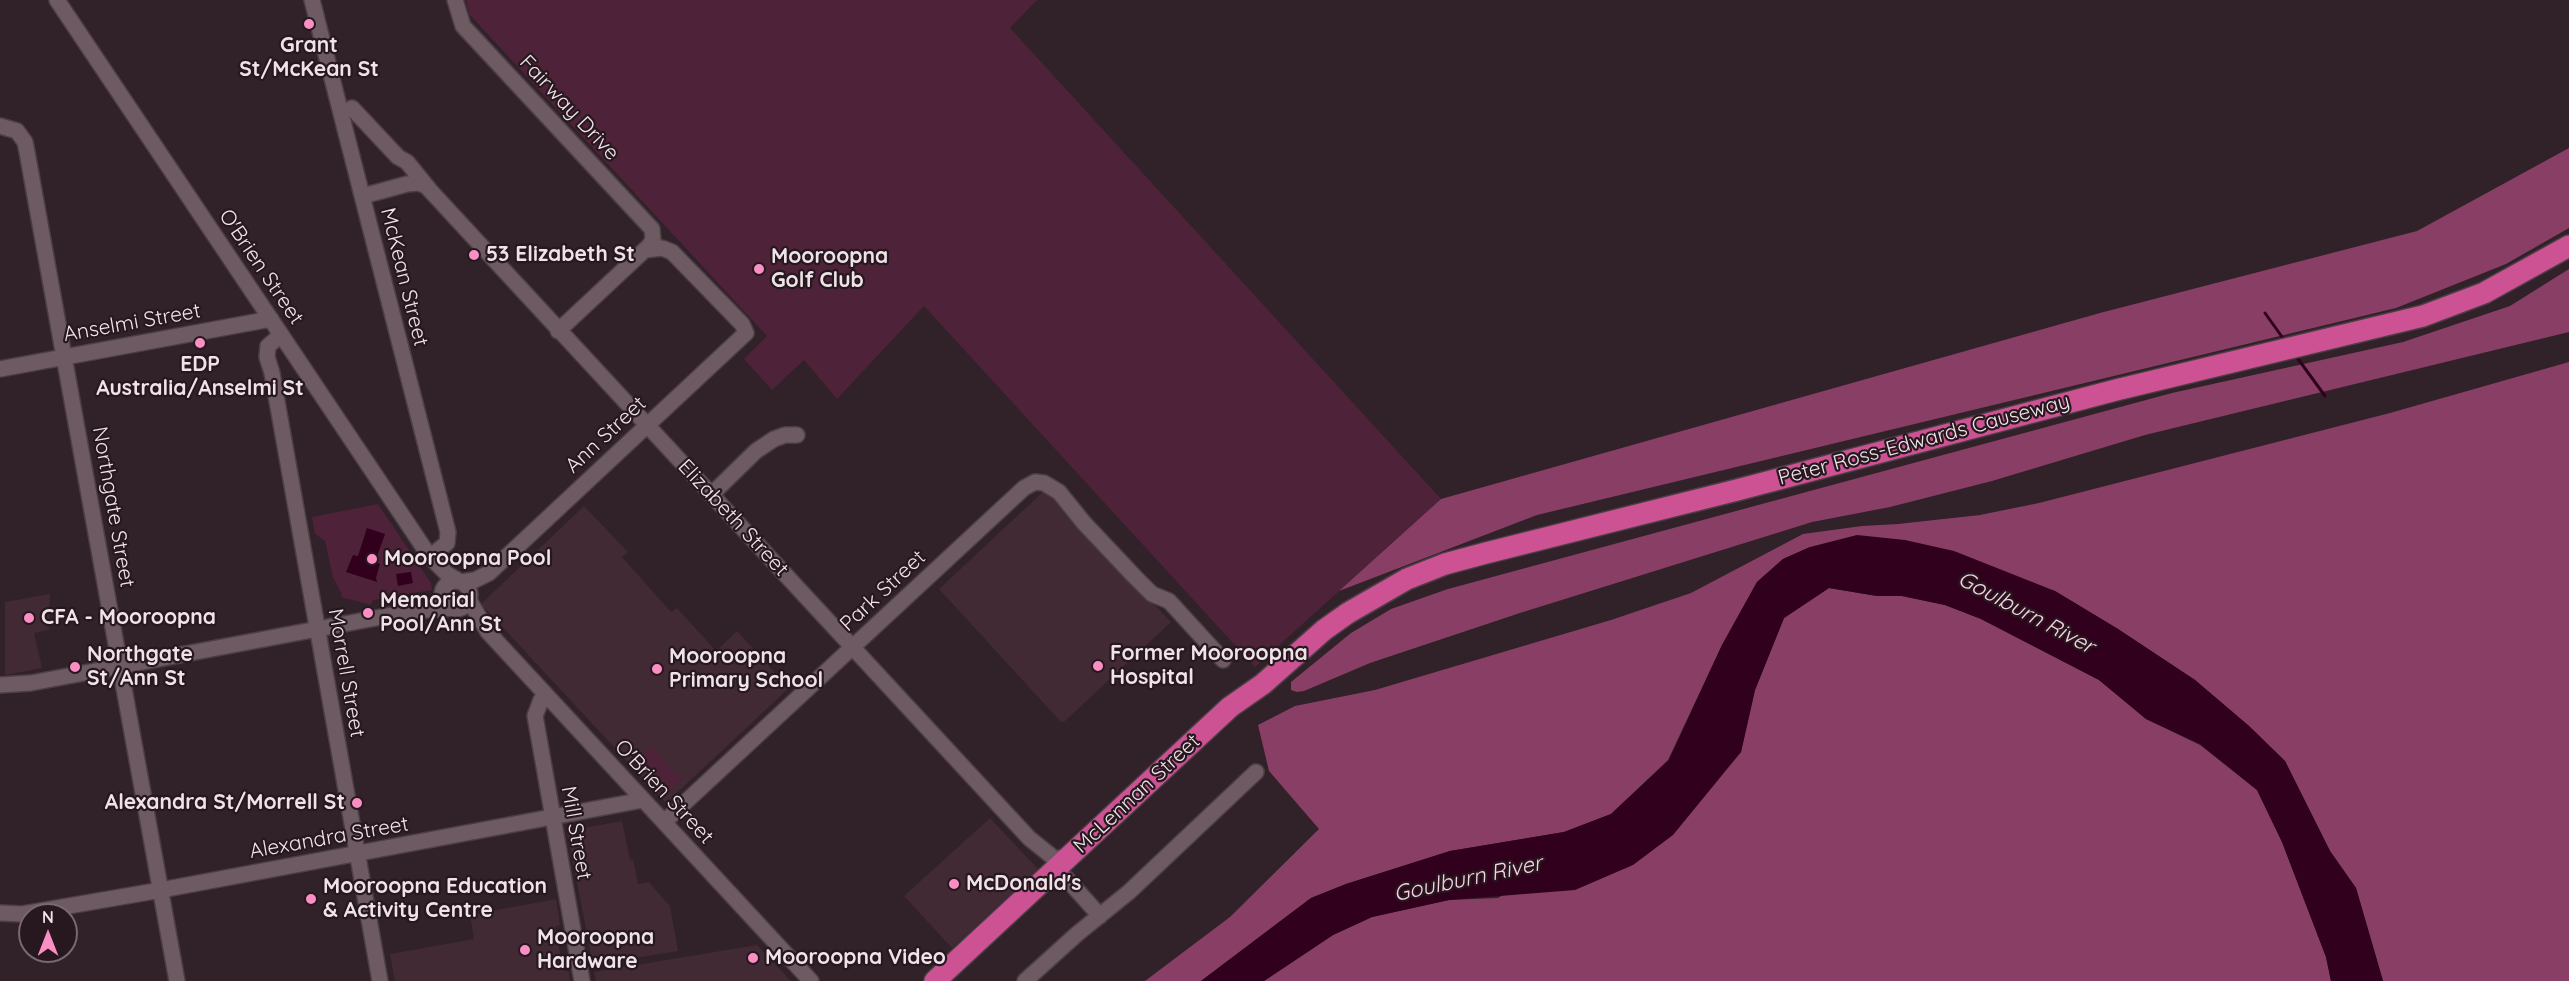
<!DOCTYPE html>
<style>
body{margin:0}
#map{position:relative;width:2569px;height:981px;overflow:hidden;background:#312128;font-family:Quicksand,sans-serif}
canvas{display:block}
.north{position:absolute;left:18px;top:903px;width:60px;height:60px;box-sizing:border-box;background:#27181f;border:2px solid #77696f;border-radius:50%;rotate:0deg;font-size:16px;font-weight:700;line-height:24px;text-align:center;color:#efe3e8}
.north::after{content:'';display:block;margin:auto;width:21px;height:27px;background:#fb8fc4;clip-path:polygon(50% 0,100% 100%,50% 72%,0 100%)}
</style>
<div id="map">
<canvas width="2569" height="981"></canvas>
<div class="north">N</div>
</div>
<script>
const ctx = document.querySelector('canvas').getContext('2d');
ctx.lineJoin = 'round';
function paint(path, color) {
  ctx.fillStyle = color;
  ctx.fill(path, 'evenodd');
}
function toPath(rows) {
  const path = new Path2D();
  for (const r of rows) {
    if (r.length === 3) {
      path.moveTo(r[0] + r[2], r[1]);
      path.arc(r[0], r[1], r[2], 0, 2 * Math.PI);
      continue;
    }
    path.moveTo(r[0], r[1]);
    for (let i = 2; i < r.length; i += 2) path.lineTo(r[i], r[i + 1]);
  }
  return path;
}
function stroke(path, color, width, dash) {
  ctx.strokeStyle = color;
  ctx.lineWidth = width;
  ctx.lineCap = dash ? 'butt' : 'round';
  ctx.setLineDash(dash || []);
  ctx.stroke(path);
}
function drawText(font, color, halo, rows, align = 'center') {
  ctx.font = font + ' Quicksand,sans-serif';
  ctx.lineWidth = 4.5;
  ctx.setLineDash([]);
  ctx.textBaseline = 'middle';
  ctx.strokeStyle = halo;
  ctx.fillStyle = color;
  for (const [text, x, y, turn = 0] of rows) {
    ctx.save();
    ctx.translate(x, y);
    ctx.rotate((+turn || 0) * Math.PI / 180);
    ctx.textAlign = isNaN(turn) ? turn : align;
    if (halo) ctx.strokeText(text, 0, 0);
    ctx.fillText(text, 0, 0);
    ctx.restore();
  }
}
const built = toPath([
 [1045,490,1171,622,1065,721,1061,722,939,589],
 [584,506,628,552,622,557,671,612,677,608,716,651,737,631,789,688,666,803,481,604],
 [50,594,49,630,34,633,42,668,5,675,5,602],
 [990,818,1038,869,952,948,904,896],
 [622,821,630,860,633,859,638,884,649,882,670,906,678,951,593,965,567,831],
 [556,899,560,925,555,927,563,970,569,972,570,981,395,981,390,954,474,939,470,915],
 [757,945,791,981,596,981,594,972]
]);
const green = toPath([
 [466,0,1037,0,1010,28,1441,499,1255,667,924,306,837,399,804,360,772,390,744,359,767,336,469,14],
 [378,504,431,583,432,590,373,600,371,605,341,597,342,594,333,578,325,541,315,534,312,517],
 [651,747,682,779,668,793,636,761]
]);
const forest = toPath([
 [2569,148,2569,228,2506,264,2396,308,1537,515,1339,591,1441,499,2100,313,2417,231],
 [2569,269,2569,332,2145,435,1992,481,1890,507,1812,522,1520,613,1370,663,1304,691,1297,692,1291,690,1291,682,1351,633,1391,609,1448,589,2172,393,2403,342,2510,306],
 [2569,362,2569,981,2383,981,2356,888,2330,851,2285,761,2249,726,2195,680,2118,629,2055,591,1810,547,1783,559,1757,582,1722,645,1668,760,1611,814,1564,832,1450,851,1346,884,1311,898,1201,981,1145,981,1230,917,1319,829,1269,771,1258,725,1295,706,1375,690,1611,620,1691,593,1803,534,1862,526,1898,524,1980,515,2039,503,2390,413],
 [1829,588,1877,596,1902,596,1945,605,1981,619,2099,680,2146,719,2200,745,2257,790,2282,842,2326,957,2331,981,1264,981,1333,935,1372,917,1449,900,1498,898,1727,767,1741,752,1755,690,1784,618]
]);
const water = toPath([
 [367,528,385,534,375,562,380,564,376,578,377,582,346,572,353,555,358,556],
 [1857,535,1905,540,1954,551,2055,591,2118,629,2195,680,2249,726,2285,761,2330,851,2356,888,2383,981,2331,981,2326,957,2282,842,2257,790,2200,744,2146,719,2099,680,1981,619,1945,605,1902,596,1877,596,1829,588,1784,618,1755,690,1741,752,1673,835,1633,865,1575,890,1449,900,1372,917,1333,935,1264,981,1201,981,1311,898,1346,884,1450,851,1564,832,1611,814,1669,760,1722,645,1757,582,1783,559,1810,547],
 [411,572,413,583,398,586,396,574]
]);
const stream = toPath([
 [2265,313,2285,341],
 [2296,356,2325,396]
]);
const minor = toPath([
 [57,0,430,557,447,574,459,581],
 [312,0,448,532,447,543,430,557],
 [455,0,463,26,652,229,653,240,649,246,558,331],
 [352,108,398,157,407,162,429,189],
 [0,126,17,131,25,142,27,152,177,981],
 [363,196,407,184,419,183,426,186,1029,838,1055,859,1069,856],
 [281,335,268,346,267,357,272,373,380,981],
 [0,369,271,319],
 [712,494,756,451,774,439,785,435,797,435],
 [456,595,14],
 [461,582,475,580,489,573,746,333,742,324,672,252,662,248,645,250],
 [469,600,488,632,811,981],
 [0,685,31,683,413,611,453,608],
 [547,696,541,700,535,716,582,981],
 [664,822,1024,488,1035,482,1044,483,1059,492,1084,523,1134,576,1152,594,1169,601,1223,660],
 [1066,878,1100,916],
 [0,913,22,914,161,890,643,800],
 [1025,981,1077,934,1129,892,1256,772]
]);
const highway = toPath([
 [935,981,1230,707,1263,684,1324,630,1348,613,1407,579,1445,564,1486,553,1737,490,2116,390,2423,316,2484,293,2569,246]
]);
const markers = [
 [309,24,6,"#fb8fc4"],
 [474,255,6,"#fb8fc4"],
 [759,269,6,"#fb8fc4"],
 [200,343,6,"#fb8fc4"],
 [372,559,6,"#fb8fc4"],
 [368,613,6,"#fb8fc4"],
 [29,618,6,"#fb8fc4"],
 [1098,666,6,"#fb8fc4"],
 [75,667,6,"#fb8fc4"],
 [657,669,6,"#fb8fc4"],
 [357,803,6,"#fb8fc4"],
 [954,884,6,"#fb8fc4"],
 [311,899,6,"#fb8fc4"],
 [525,950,6,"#fb8fc4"],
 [753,958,6,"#fb8fc4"]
];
const poiNames = [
 ["Grant",309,46,"center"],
 ["St/McKean St",309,70,"center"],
 ["53 Elizabeth St",486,255],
 ["Mooroopna",771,257],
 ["Golf Club",771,281],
 ["EDP",200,365,"center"],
 ["Australia/Anselmi St",200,389,"center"],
 ["Mooroopna Pool",384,559],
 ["Memorial",380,601],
 ["Pool/Ann St",380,625],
 ["CFA - Mooroopna",41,618],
 ["Former Mooroopna",1110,654],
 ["Hospital",1110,678],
 ["Northgate",87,655],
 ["St/Ann St",87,679],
 ["Mooroopna",669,657],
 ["Primary School",669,681],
 ["Alexandra St/Morrell St",345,803,"right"],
 ["McDonald's",966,884],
 ["Mooroopna Education",323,887],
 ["& Activity Centre",323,911],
 ["Mooroopna",537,938],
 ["Hardware",537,962],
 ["Mooroopna Video",765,958]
];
const streetNames = [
 ["Fairway Drive",569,108,47],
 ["O'Brien Street",261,267,56],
 ["McKean Street",404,277,76],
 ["Anselmi Street",132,323,-10],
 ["Ann Street",606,435,-43],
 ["Peter Ross-Edwards Causeway",1924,440,-15],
 ["Northgate Street",113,507,80],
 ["Elizabeth Street",733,518,47],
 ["Park Street",883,591,-43],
 ["Morrell Street",346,673,80],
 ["O'Brien Street",664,792,47],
 ["McLennan Street",1137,794,-43],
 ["Mill Street",576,833,80],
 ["Alexandra Street",329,838,-10]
];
const waterNames = [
 ["Goulburn River",2026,613,28],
 ["Goulburn River",1468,879,-12]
];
paint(built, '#412a34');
paint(green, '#4e2238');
paint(forest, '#893f65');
paint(water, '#31001c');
stroke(stream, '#31001c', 3);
stroke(minor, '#4c3e45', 18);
stroke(highway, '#4c3e45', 24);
stroke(minor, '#6d5a62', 15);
stroke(highway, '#cd5293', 21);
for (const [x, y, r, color] of markers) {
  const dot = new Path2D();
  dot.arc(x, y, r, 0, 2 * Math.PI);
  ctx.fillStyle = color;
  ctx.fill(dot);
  stroke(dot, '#27181f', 2);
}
drawText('bold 21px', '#efe3e8', '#27181f', poiNames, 'left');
drawText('21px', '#efe3e8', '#27181f', streetNames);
drawText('italic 22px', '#fcd0e3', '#27181f', waterNames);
</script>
